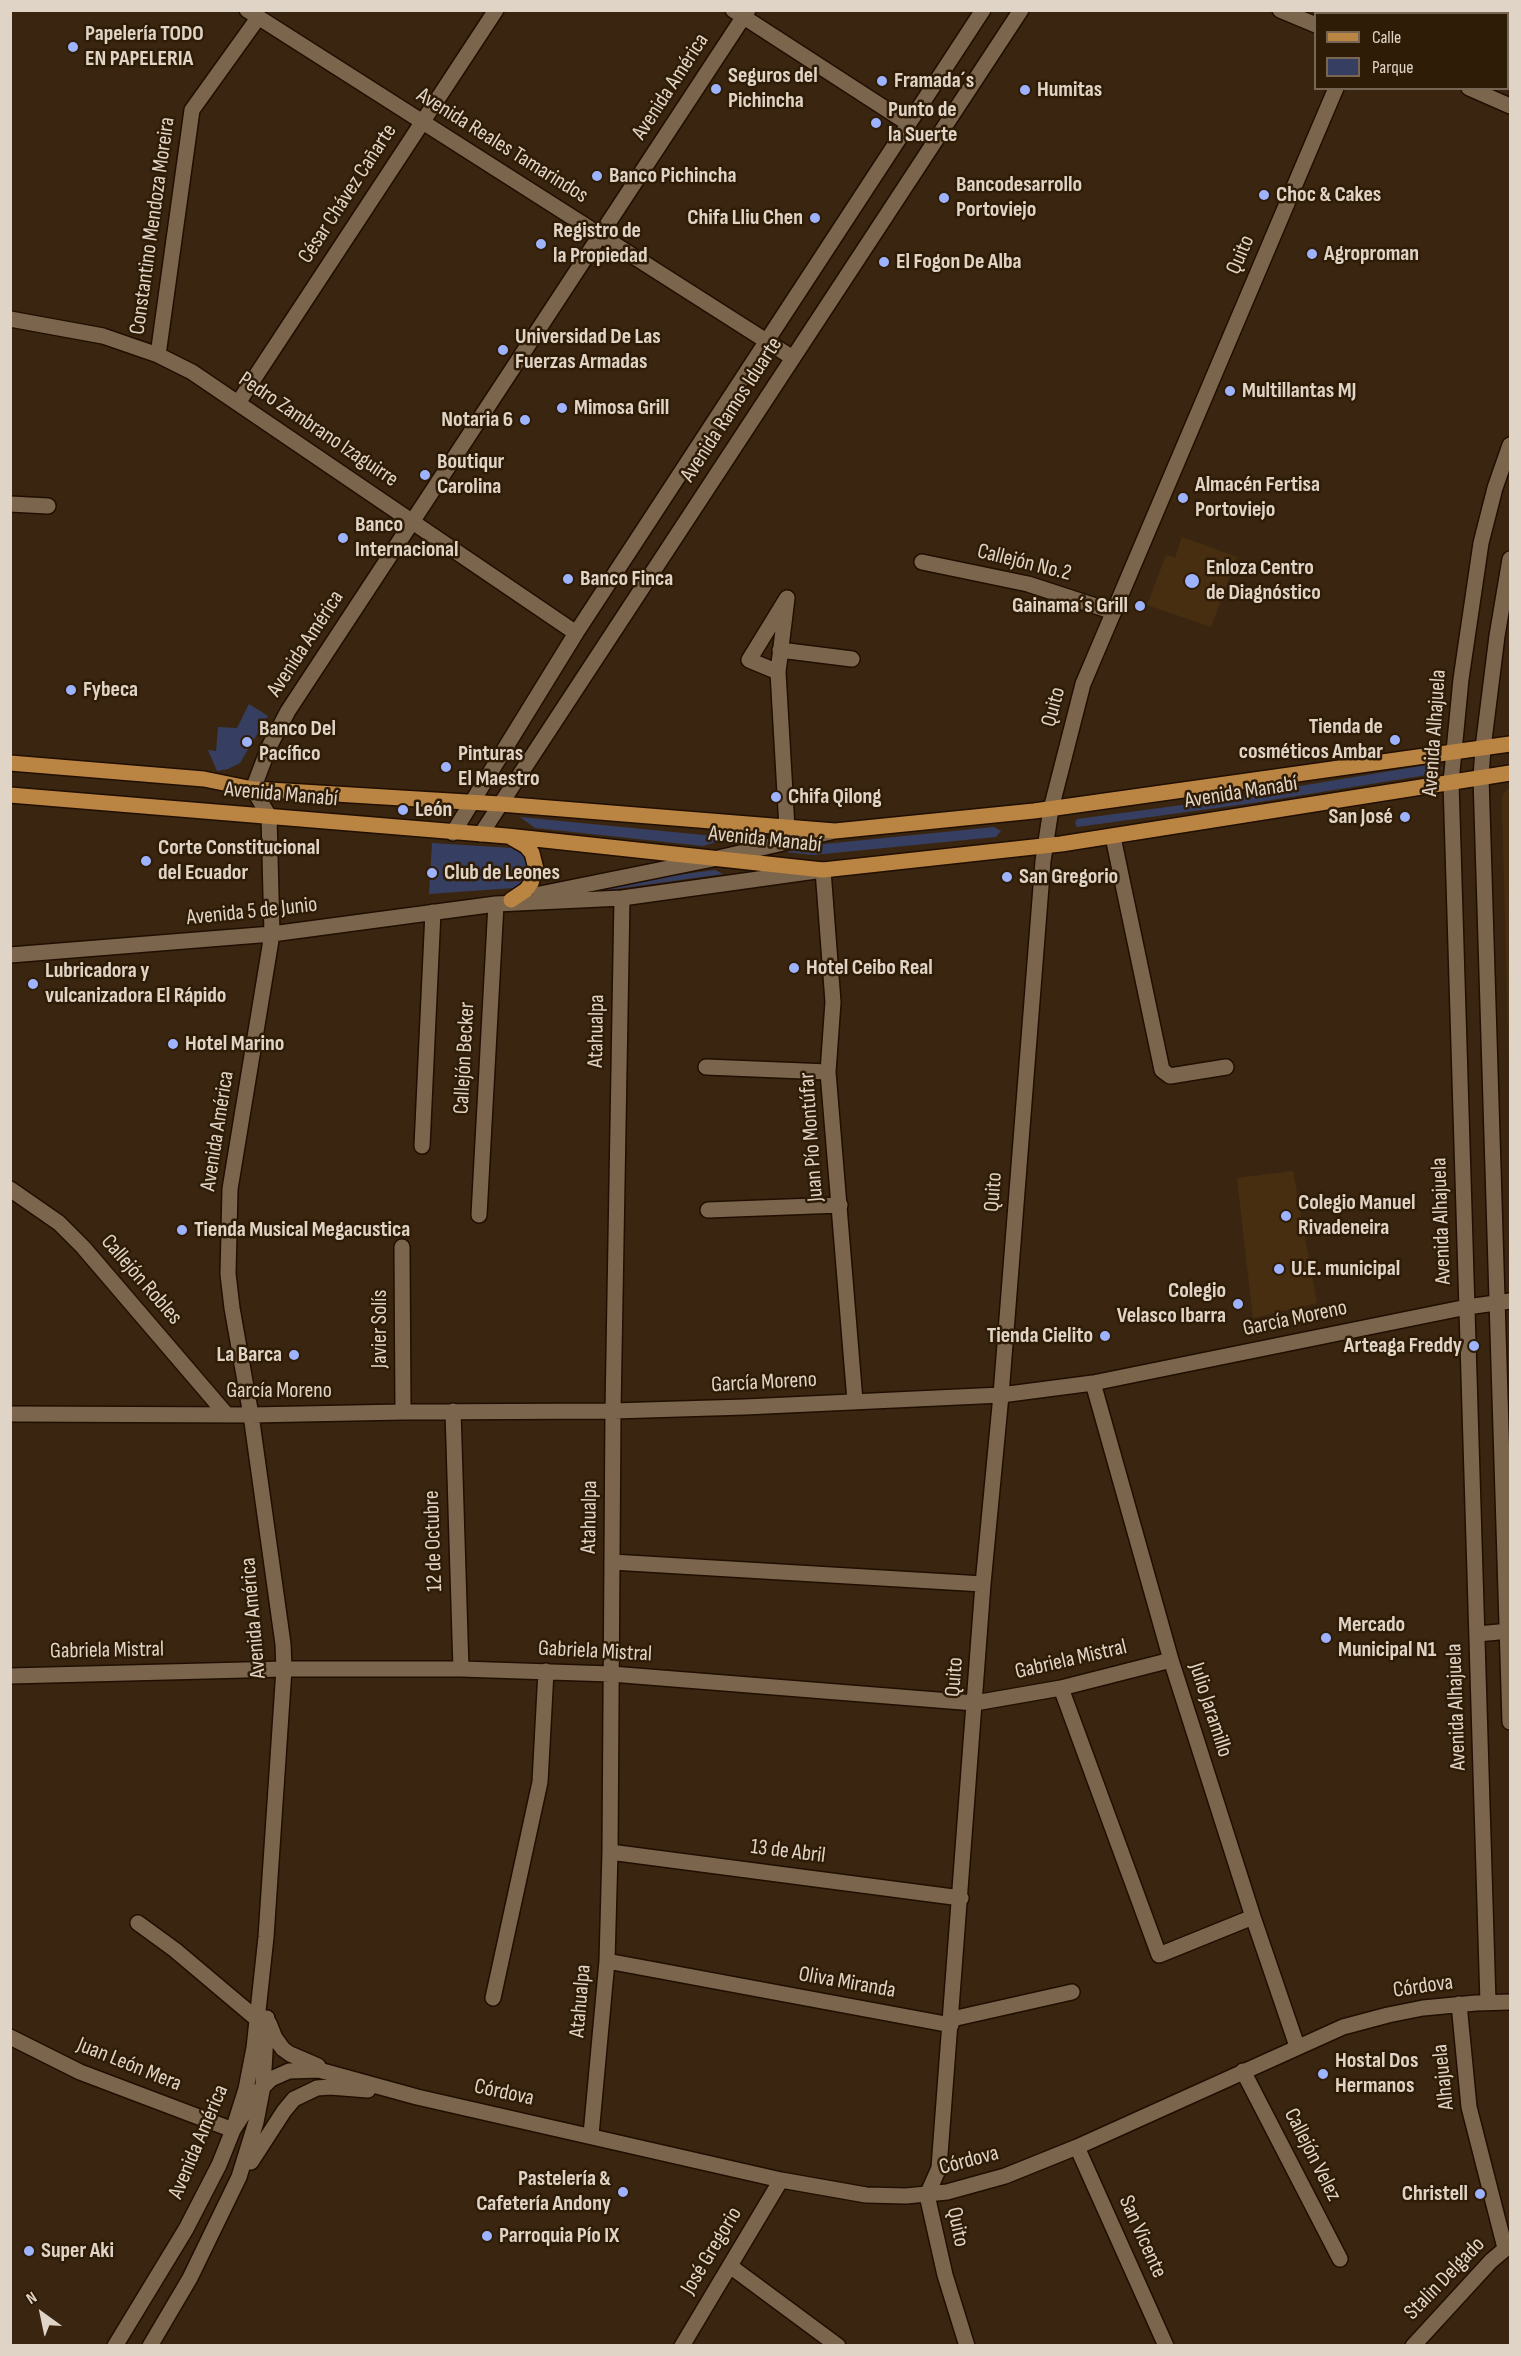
<!DOCTYPE html>
<meta charset="utf-8">
<style>
body{margin:0}
#map{position:relative;width:1521px;height:2356px;overflow:hidden;background:#3a2610;font-family:"Sofia Sans Condensed",sans-serif}
canvas{display:block}
.frame{position:absolute;inset:0;border:12px solid #e0d4c6;pointer-events:none}
.legend{position:absolute;left:1314px;top:12px;width:195px;height:78px;box-sizing:border-box;background:#2f1c06;border:2px solid #766653;margin:0;padding:8px 10px;list-style:none;font-size:18px;color:#e0d4c6}
.legend li{display:flex;align-items:center;gap:12px;height:30px}
.legend b{width:30px;border:2px solid #766653}
.north{position:absolute;left:12px;top:2284px;width:60px;height:60px;-webkit-text-stroke:4px #2f1c06;paint-order:stroke;rotate:327deg;font-size:16px;font-weight:700;line-height:24px;text-align:center;color:#e0d4c6}
.north::after{content:'';display:block;margin:auto;width:21px;height:27px;background:#e0d4c6;clip-path:polygon(50% 0,100% 100%,50% 72%,0 100%)}
</style>
<div id="map">
<canvas width="1521" height="2356"></canvas>
<div class="frame"></div>
<ul class="legend">
<li><b style="height:8px;background:#ba8442"></b>Calle</li>
<li><b style="height:16px;background:#363f61"></b>Parque</li>
</ul>
<div class="north">N</div>
</div>
<script>
const ctx = document.querySelector('canvas').getContext('2d');
ctx.lineJoin = 'round';
function paint(path, color) {
  ctx.fillStyle = color;
  ctx.fill(path, 'evenodd');
}
function toPath(rows) {
  const path = new Path2D();
  for (const r of rows) {
    path.moveTo(r[0], r[1]);
    for (let i = 2; i < r.length; i += 2) path.lineTo(r[i], r[i + 1]);
  }
  return path;
}
function stroke(path, color, width, dash) {
  ctx.strokeStyle = color;
  ctx.lineWidth = width;
  ctx.lineCap = dash ? 'butt' : 'round';
  ctx.setLineDash(dash || []);
  ctx.stroke(path);
}
function drawText(font, color, halo, rows, align = 'center') {
  ctx.font = font + ' "Sofia Sans Condensed",sans-serif';
  ctx.lineWidth = 5;
  ctx.setLineDash([]);
  ctx.textBaseline = 'middle';
  ctx.strokeStyle = halo;
  ctx.fillStyle = color;
  for (const [text, x, y, turn = 0] of rows) {
    ctx.save();
    ctx.translate(x, y);
    ctx.rotate((+turn || 0) * Math.PI / 180);
    ctx.textAlign = isNaN(turn) ? turn : align;
    if (halo) ctx.strokeText(text, 0, 0);
    ctx.fillText(text, 0, 0);
    ctx.restore();
  }
}
const built = toPath([
 [1182,537,1237,557,1211,627,1147,605,1166,555,1175,558],
 [1510,787,1510,1109,1502,802,1503,794],
 [1293,1171,1317,1303,1253,1318,1237,1178]
]);
const green = toPath([
 [249,704,268,716,240,763,228,769,217,771,208,750,216,751,218,727,237,728],
 [1433,764,1443,768,1433,774,1253,803,1077,827,1075,823,1077,819,1197,803],
 [520,817,724,837,723,840,703,846,535,828],
 [994,827,1001,831,996,837,813,855,786,852,814,845],
 [432,843,511,848,525,856,529,869,527,876,521,884,514,888,429,894],
 [715,870,723,874,594,892,593,886]
]);
const minor = toPath([
 [247,10,793,358],
 [733,10,909,124],
 [1280,10,1316,25],
 [1368,14,1369,10],
 [1469,88,1510,106],
 [10,319,103,336,158,355,192,372,576,633],
 [158,355,192,110,258,18],
 [238,403,496,10],
 [10,504,48,506],
 [1510,559,1497,636,1483,748,1481,777,1510,1722],
 [922,562,1028,584,1114,612],
 [780,650,852,659],
 [778,672,749,660,787,598,778,672,787,828],
 [453,833,576,633,983,10],
 [481,834,1021,10],
 [1113,837,1162,1070,1170,1076,1226,1067],
 [540,894,718,858,831,832],
 [10,955,272,934,496,904,622,898,823,870,833,1002,828,1072,855,1401],
 [706,1067,828,1072],
 [422,1146,433,912],
 [10,1189,59,1223,83,1247,226,1414],
 [708,1210,840,1205],
 [479,1215,496,904],
 [402,1247,403,1412],
 [1093,1383,1171,1660,1253,1917,1297,2046],
 [453,1411,461,1669],
 [10,1414,251,1415,403,1412,613,1411,745,1407,1001,1395,1093,1383,1467,1307,1510,1301],
 [612,1562,983,1584],
 [1477,1634,1510,1631],
 [10,1676,284,1669,461,1669,611,1674,975,1703,1061,1688,1171,1660],
 [1061,1688,1159,1955,1253,1917],
 [610,1852,961,1898],
 [138,1923,175,1950,258,2020],
 [607,1961,951,2025,952,2019,1072,1992],
 [493,1998,540,1782,546,1671],
 [1488,2002,1451,782,1461,679,1481,543,1495,488,1510,445],
 [1459,2004,1469,2107,1505,2248],
 [269,2023,275,2038,283,2049,290,2054,318,2066],
 [10,2037,80,2072,233,2130,257,2093,271,2079,289,2071,319,2070,417,2097,781,2180,866,2195,906,2196,947,2192,1005,2176,1077,2147,1343,2027,1388,2015,1423,2008,1476,2003,1510,2002],
 [1243,2071,1340,2259],
 [591,2135,607,1961,610,1852,613,1411,622,898],
 [1077,2147,1166,2346],
 [251,2162,284,2111,294,2099,317,2088,330,2087,368,2090],
 [730,2266,838,2346],
 [115,2346,186,2229,219,2165,233,2130,246,2089,254,2048,266,1937,284,1669,283,1644,251,1415,232,1308,228,1274,230,1189,272,934,269,816,253,789,269,747,288,711,748,10],
 [150,2346,190,2278,239,2177,256,2122,263,2086,267,2018],
 [682,2346,781,2180],
 [967,2346,945,2275,927,2195,939,2168,983,1584,1001,1395,1043,861,1051,809,1083,684,1336,88],
 [1413,2346,1491,2261,1510,2245]
]);
const major = toPath([
 [10,763,204,779,253,789,500,804,835,831,1034,811,1510,744],
 [10,795,507,836,823,870,1061,844,1510,773],
 [511,900,526,890,531,883,536,869,532,853,526,846,512,838]
]);
const markers = [
 [73,47,6,"#9eb3fd"],
 [882,81,6,"#9eb3fd"],
 [716,89,6,"#9eb3fd"],
 [1025,90,6,"#9eb3fd"],
 [876,123,6,"#9eb3fd"],
 [597,176,6,"#9eb3fd"],
 [1264,195,6,"#9eb3fd"],
 [944,198,6,"#9eb3fd"],
 [815,218,6,"#9eb3fd"],
 [541,244,6,"#9eb3fd"],
 [1312,254,6,"#9eb3fd"],
 [884,262,6,"#9eb3fd"],
 [503,350,6,"#9eb3fd"],
 [1230,391,6,"#9eb3fd"],
 [562,408,6,"#9eb3fd"],
 [525,420,6,"#9eb3fd"],
 [425,475,6,"#9eb3fd"],
 [1183,498,6,"#9eb3fd"],
 [343,538,6,"#9eb3fd"],
 [568,579,6,"#9eb3fd"],
 [1192,581,8,"#9eb3fd"],
 [1140,606,6,"#9eb3fd"],
 [71,690,6,"#9eb3fd"],
 [1395,740,6,"#9eb3fd"],
 [247,742,6,"#9eb3fd"],
 [446,767,6,"#9eb3fd"],
 [776,797,6,"#9eb3fd"],
 [403,810,6,"#9eb3fd"],
 [1405,817,6,"#9eb3fd"],
 [146,861,6,"#9eb3fd"],
 [432,873,6,"#9eb3fd"],
 [1007,877,6,"#9eb3fd"],
 [794,968,6,"#9eb3fd"],
 [33,984,6,"#9eb3fd"],
 [173,1044,6,"#9eb3fd"],
 [1286,1216,6,"#9eb3fd"],
 [182,1230,6,"#9eb3fd"],
 [1279,1269,6,"#9eb3fd"],
 [1238,1304,6,"#9eb3fd"],
 [1105,1336,6,"#9eb3fd"],
 [1474,1346,6,"#9eb3fd"],
 [294,1355,6,"#9eb3fd"],
 [1326,1638,6,"#9eb3fd"],
 [1323,2074,6,"#9eb3fd"],
 [623,2192,6,"#9eb3fd"],
 [1480,2194,6,"#9eb3fd"],
 [487,2236,6,"#9eb3fd"],
 [29,2251,6,"#9eb3fd"]
];
const poiNames = [
 ["Papelería TODO",85,34],
 ["EN PAPELERIA",85,59],
 ["Seguros del",728,76],
 ["Pichincha",728,101],
 ["Framada´s",894,81],
 ["Humitas",1037,90],
 ["Punto de",888,110],
 ["la Suerte",888,135],
 ["Banco Pichincha",609,176],
 ["Bancodesarrollo",956,185],
 ["Portoviejo",956,210],
 ["Choc & Cakes",1276,195],
 ["Chifa Lliu Chen",803,218,"right"],
 ["Registro de",553,231],
 ["la Propiedad",553,256],
 ["Agroproman",1324,254],
 ["El Fogon De Alba",896,262],
 ["Universidad De Las",515,337],
 ["Fuerzas Armadas",515,362],
 ["Multillantas MJ",1242,391],
 ["Mimosa Grill",574,408],
 ["Notaria 6",513,420,"right"],
 ["Boutiqur",437,462],
 ["Carolina",437,487],
 ["Almacén Fertisa",1195,485],
 ["Portoviejo",1195,510],
 ["Banco",355,525],
 ["Internacional",355,550],
 ["Enloza Centro",1206,568],
 ["de Diagnóstico",1206,593],
 ["Banco Finca",580,579],
 ["Gainama´s Grill",1128,606,"right"],
 ["Fybeca",83,690],
 ["Tienda de",1383,727,"right"],
 ["cosméticos Ambar",1383,752,"right"],
 ["Banco Del",259,729],
 ["Pacífico",259,754],
 ["Pinturas",458,754],
 ["El Maestro",458,779],
 ["Chifa Qilong",788,797],
 ["León",415,810],
 ["San José",1393,817,"right"],
 ["Corte Constitucional",158,848],
 ["del Ecuador",158,873],
 ["Club de Leones",444,873],
 ["San Gregorio",1019,877],
 ["Hotel Ceibo Real",806,968],
 ["Lubricadora y",45,971],
 ["vulcanizadora El Rápido",45,996],
 ["Hotel Marino",185,1044],
 ["Colegio Manuel",1298,1203],
 ["Rivadeneira",1298,1228],
 ["Tienda Musical Megacustica",194,1230],
 ["U.E. municipal",1291,1269],
 ["Colegio",1226,1291,"right"],
 ["Velasco Ibarra",1226,1316,"right"],
 ["Tienda Cielito",1093,1336,"right"],
 ["Arteaga Freddy",1462,1346,"right"],
 ["La Barca",282,1355,"right"],
 ["Mercado",1338,1625],
 ["Municipal N1",1338,1650],
 ["Hostal Dos",1335,2061],
 ["Hermanos",1335,2086],
 ["Pastelería &",611,2179,"right"],
 ["Cafetería Andony",611,2204,"right"],
 ["Christell",1468,2194,"right"],
 ["Parroquia Pío IX",499,2236],
 ["Super Aki",41,2251]
];
const streetNames = [
 ["Avenida América",671,87,-57],
 ["Avenida Reales Tamarindos",502,146,32],
 ["César Chávez Cañarte",348,194,-57],
 ["Constantino Mendoza Moreira",153,226,-82],
 ["Quito",1241,255,-67],
 ["Avenida Ramos Iduarte",732,410,-57],
 ["Pedro Zambrano Izaguirre",318,430,34],
 ["Callejón No.2",1024,563,14],
 ["Avenida América",306,644,-57],
 ["Quito",1054,707,-75],
 ["Avenida Alhajuela",1435,733,-86],
 ["Avenida Manabí",1241,793,-9],
 ["Avenida Manabí",281,795,5],
 ["Avenida Manabí",765,840,6],
 ["Avenida 5 de Junio",252,912,-6],
 ["Atahualpa",597,1031,-89],
 ["Callejón Becker",465,1058,-87],
 ["Avenida América",218,1131,-81],
 ["Juan Pío Montúfar",812,1137,-94],
 ["Quito",994,1192,-86],
 ["Avenida Alhajuela",1442,1221,-92],
 ["Callejón Robles",141,1280,49],
 ["García Moreno",1295,1319,-12],
 ["Javier Solís",380,1329,-90],
 ["García Moreno",764,1383,-3],
 ["García Moreno",279,1391],
 ["Atahualpa",590,1517,-89],
 ["12 de Octubre",434,1541,-92],
 ["Avenida América",254,1618,-95],
 ["Gabriela Mistral",107,1651,-1],
 ["Gabriela Mistral",595,1652,3],
 ["Gabriela Mistral",1071,1660,-13],
 ["Quito",955,1677,-86],
 ["Avenida Alhajuela",1457,1707,-92],
 ["Julio Jaramillo",1210,1710,72],
 ["13 de Abril",788,1852,7],
 ["Oliva Miranda",847,1983,10],
 ["Córdova",1423,1987,-8],
 ["Atahualpa",581,2001,-85],
 ["Juan León Mera",129,2065,22],
 ["Alhajuela",1444,2077,-96],
 ["Córdova",504,2093,12],
 ["Avenida América",199,2142,-67],
 ["Callejón Velez",1312,2155,63],
 ["Córdova",969,2161,-15],
 ["Quito",957,2227,78],
 ["San Vicente",1142,2237,66],
 ["José Gregorio",712,2251,-59],
 ["Stalin Delgado",1445,2279,-46]
];
paint(built, '#472e11');
paint(green, '#363f61');
stroke(minor, '#200e00', 18);
stroke(major, '#200e00', 18);
stroke(minor, '#7c654d', 15);
stroke(major, '#ba8442', 15);
for (const [x, y, r, color] of markers) {
  const dot = new Path2D();
  dot.arc(x, y, r, 0, 2 * Math.PI);
  ctx.fillStyle = color;
  ctx.fill(dot);
  stroke(dot, '#2f1c06', 2);
}
drawText('bold 22px', '#e0d4c6', '#2f1c06', poiNames, 'left');
drawText('22px', '#e0d4c6', '#2f1c06', streetNames);
</script>
